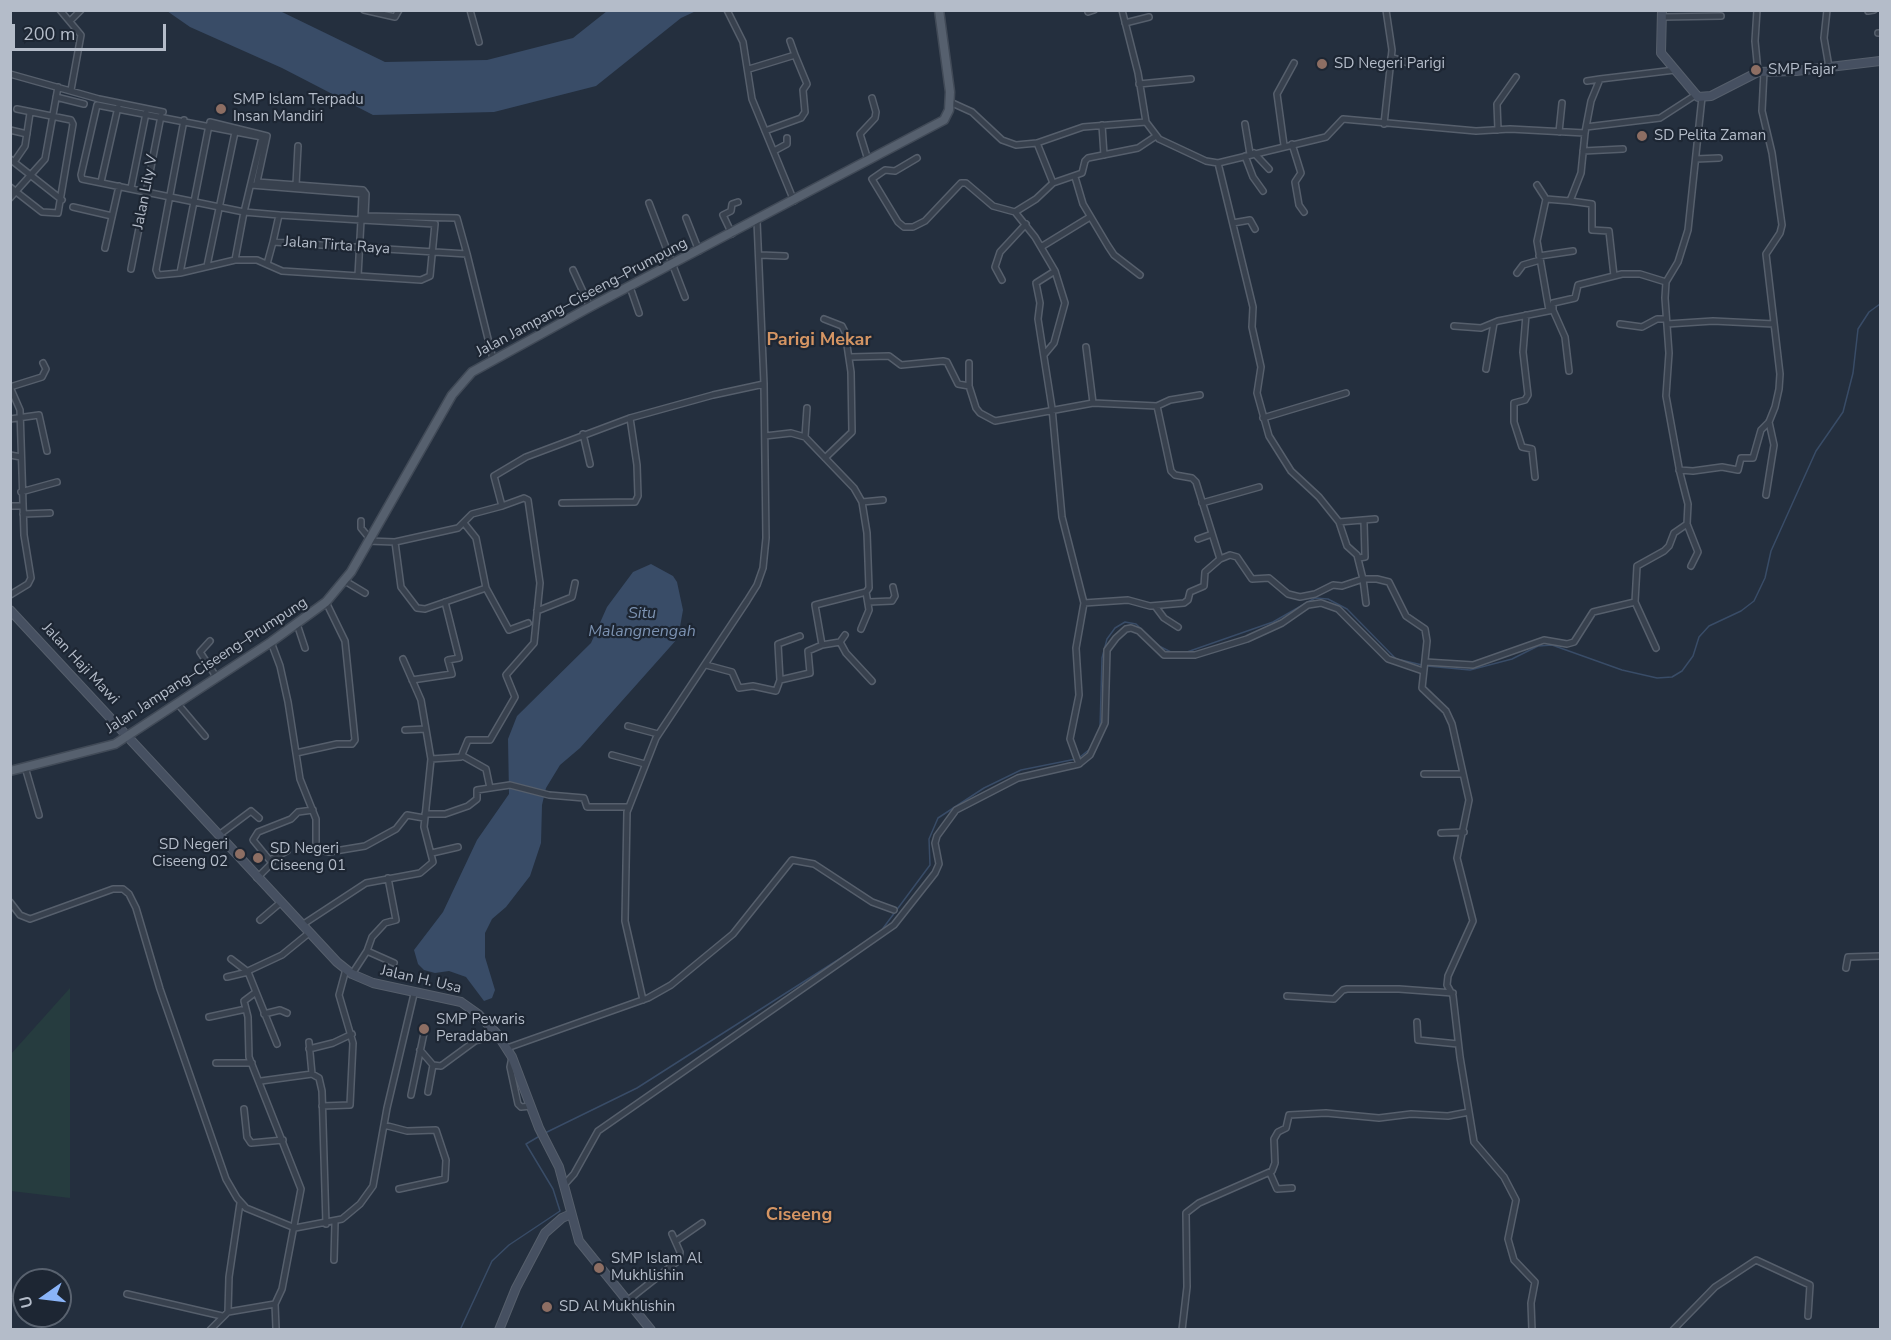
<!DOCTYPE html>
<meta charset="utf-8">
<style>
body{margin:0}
#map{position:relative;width:1891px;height:1340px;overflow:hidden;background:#242f3e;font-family:"Nunito Sans",sans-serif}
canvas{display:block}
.frame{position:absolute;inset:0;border:12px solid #b4bcc9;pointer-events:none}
.north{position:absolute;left:12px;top:1268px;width:60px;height:60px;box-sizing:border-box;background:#1d2633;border:2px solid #59626f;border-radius:50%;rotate:256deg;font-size:16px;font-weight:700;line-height:24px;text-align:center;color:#b4bcc9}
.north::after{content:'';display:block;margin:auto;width:21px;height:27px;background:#8ab4f8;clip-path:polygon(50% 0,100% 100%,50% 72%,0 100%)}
.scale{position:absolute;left:12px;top:24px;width:154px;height:27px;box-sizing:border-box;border:3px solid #b4bcc9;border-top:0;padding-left:8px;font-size:18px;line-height:21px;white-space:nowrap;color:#b4bcc9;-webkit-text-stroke:4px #1d2633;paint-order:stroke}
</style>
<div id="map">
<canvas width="1891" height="1340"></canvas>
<div class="frame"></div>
<div class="north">U</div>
<div class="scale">200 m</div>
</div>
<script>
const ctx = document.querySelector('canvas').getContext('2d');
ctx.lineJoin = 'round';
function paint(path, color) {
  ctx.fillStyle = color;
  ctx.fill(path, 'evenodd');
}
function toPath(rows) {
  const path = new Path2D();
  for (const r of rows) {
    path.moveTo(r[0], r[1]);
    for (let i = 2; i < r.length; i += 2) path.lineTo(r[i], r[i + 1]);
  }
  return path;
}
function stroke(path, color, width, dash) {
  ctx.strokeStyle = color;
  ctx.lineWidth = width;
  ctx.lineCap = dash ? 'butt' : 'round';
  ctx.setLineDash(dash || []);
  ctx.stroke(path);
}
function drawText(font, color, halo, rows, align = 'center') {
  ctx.font = font + ' "Nunito Sans",sans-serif';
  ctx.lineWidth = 4.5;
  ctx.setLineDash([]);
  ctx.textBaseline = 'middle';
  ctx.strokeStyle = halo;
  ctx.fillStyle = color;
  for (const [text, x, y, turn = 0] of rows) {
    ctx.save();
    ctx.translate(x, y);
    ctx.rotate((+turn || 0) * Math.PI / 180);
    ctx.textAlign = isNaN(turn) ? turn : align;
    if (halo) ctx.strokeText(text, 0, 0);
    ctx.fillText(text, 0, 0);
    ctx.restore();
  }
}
const green = toPath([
 [70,988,70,1198,11,1191,11,1054]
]);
const water = toPath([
 [167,11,280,11,385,62,487,60,573,38,607,11,696,11,681,18,596,86,494,112,373,115,282,68,190,27],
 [651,564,673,576,677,582,683,610,678,638,580,748,560,765,546,788,542,805,541,843,530,876,506,907,492,919,485,933,485,957,495,990,492,998,484,1001,466,977,449,971,435,973,424,970,418,964,414,950,443,912,477,840,509,794,508,739,517,716,591,643,607,607,633,572]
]);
const stream = toPath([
 [1187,652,1273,622,1315,598,1328,599,1347,609,1396,659],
 [1401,660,1422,665],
 [1427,666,1470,670,1512,659,1538,646,1552,645,1622,670,1657,678,1672,677,1682,671,1693,656,1699,637,1709,626,1741,611,1754,601,1765,578,1771,551,1816,451,1843,412,1853,373,1858,329,1869,312,1880,304],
 [1100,728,1102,658,1107,639,1115,628,1125,622,1136,624,1159,646,1171,652],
 [1080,757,1090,749,1097,735],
 [881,931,930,865,929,839,938,818,984,788,1021,770,1076,759],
 [545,1133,637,1088,855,949],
 [460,1330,492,1261,509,1245,560,1211,553,1189,526,1144,538,1137]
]);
const street = toPath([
 [60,10,81,35,71,90],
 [364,10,395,17,399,10],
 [470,10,479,42],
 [727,10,743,42,752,99,794,201],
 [1122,10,1138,73,1146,122],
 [1757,10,1755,41,1758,72],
 [1827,10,1824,38,1829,67],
 [1868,11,1874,10],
 [1088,12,1094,10],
 [1662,17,1721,16],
 [70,21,81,10],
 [1125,23,1149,17],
 [1878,33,1880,33],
 [1391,57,1408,63],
 [749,69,795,55,790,41],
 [10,74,99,99,163,112],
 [1587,81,1600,79],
 [1139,84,1191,79],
 [56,97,84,104],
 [950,102,972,112,1002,140,1016,145,1037,143,1083,127,1146,122,1159,139,1206,161,1218,163,1326,137,1343,119,1476,131,1510,129,1585,133,1586,127,1660,118,1694,96],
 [184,120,156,270,158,275,180,273,235,260,257,260,282,271,421,280,430,276,435,224,361,220,362,194,251,185],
 [210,122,267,136,257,182,363,190,366,194,365,216,457,218,467,254],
 [1245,124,1250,154],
 [1384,124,1392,50,1386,10],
 [1102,125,1104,155],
 [1586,127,1591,101,1600,79,1675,70],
 [10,130,27,134],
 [1498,130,1497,104,1516,77],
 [765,131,801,118,805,112,803,90,807,84,795,55],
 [1559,132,1562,103],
 [1037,143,1053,183,1036,199,1015,212,1035,237,1055,271,1036,283,1040,303,1038,319,1052,408,1062,517,1084,603,1076,648,1079,695,1070,739,1079,764],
 [1292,144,1301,173,1295,182,1299,205,1304,212],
 [1284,145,1277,94,1294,63],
 [774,151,787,144,787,138],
 [1583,151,1623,149],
 [1254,153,1269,169],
 [1245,156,1253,177,1263,191],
 [917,158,895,171,885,170,872,179,898,222,904,227,913,227,925,221,961,183,966,183,993,206,1015,212],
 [10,159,62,200],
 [1696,159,1719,158],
 [868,160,860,134,875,118,876,112,872,98],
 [14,162,25,146,30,113],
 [1218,163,1253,307,1252,327,1261,367,1257,393,1269,436,1291,471,1319,497,1339,522,1347,546,1357,555,1363,579,1377,579,1389,582,1406,616,1425,629,1427,641,1422,688,1446,711,1452,724,1469,800,1457,858,1473,921,1448,976,1447,985,1453,996,1460,1057,1474,1142,1504,1177,1516,1200,1508,1239,1514,1260,1535,1282,1531,1303,1532,1330],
 [1075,177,1083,204,1108,246,1114,255,1140,275],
 [101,182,118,107],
 [1053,183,1082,173,1085,161,1088,158,1138,148,1156,136],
 [296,185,298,146],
 [1537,185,1546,199,1570,201,1581,173,1585,133],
 [10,187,42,212,58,213,73,124,71,120,17,109],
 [131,188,146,113],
 [10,198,45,159,58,87],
 [1546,199,1537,241,1549,310],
 [1570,201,1592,204,1592,230,1609,231,1614,276],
 [649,203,685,297],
 [73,207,112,216],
 [279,215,361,220,358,276],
 [686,218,699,251],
 [1233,223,1250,220,1255,229],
 [732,234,723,215,731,211,732,204,738,202],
 [1041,247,1090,217],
 [105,248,119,186],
 [760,255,785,256],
 [1539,256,1573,251],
 [235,260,244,212,262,137,97,105,81,175,82,179,244,212,279,215,273,242,467,254,493,359],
 [267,264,273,242],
 [207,266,235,132],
 [131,269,161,116],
 [573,270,590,307],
 [180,273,209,125],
 [1517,273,1523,265,1540,260],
 [1002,280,995,267,1000,252,1026,224],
 [630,287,639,313],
 [1553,310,1565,337,1569,371],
 [1526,315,1523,352,1528,395,1525,400,1514,403,1514,422,1522,447,1532,449,1535,477],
 [824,319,842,326,845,332,851,372,852,432,825,458],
 [1620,324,1642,327,1657,319,1666,319],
 [1667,324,1713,321,1774,324],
 [1454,326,1481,328,1498,321,1553,310,1553,303,1575,298,1578,285,1622,274,1640,274,1666,282],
 [1086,347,1093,403],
 [1044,355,1054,343,1065,303,1055,271],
 [850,357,889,356,901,365,943,361,947,362,958,384,969,386],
 [969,363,969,386,976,408,980,413,995,421,1093,403,1157,406,1171,471,1175,475,1192,478,1196,482,1220,559,1230,555,1237,557,1252,579,1269,578,1288,594,1300,597,1315,594,1333,585,1342,586,1363,579,1366,603],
 [1486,369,1494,323],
 [1157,406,1170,400,1200,395],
 [1263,418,1346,393],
 [10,419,39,415,47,451],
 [583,434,590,464],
 [765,436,791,433,805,437,854,488,862,502,867,533,869,588,866,592,815,605,822,645,840,642,845,635],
 [805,437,807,408],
 [10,455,21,457],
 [1679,470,1693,471,1722,467,1738,470,1741,458,1753,458,1761,430,1769,422,1775,407,1779,389,1780,374,1766,254,1780,233,1782,225,1772,153,1762,111,1764,71],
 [21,492,57,482],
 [1766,495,1774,445,1769,422],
 [862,502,883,500],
 [562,503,635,502,638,496,637,465,630,418],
 [1202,503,1259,487],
 [10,506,23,506],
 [23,514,50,513],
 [361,521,361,528,370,539],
 [1339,522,1375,519],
 [464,523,476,538,486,588,509,630,528,623],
 [1687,524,1698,552,1691,566],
 [1198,539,1212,534],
 [368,541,395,542,458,528,472,514,502,506,494,476,526,457,630,418,713,395,764,384],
 [395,542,401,587,417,608,425,609,486,588],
 [1359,558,1365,557,1364,522],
 [345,581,365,593],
 [10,595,28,584,31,578,24,535,20,410,10,387,42,377,46,369,43,363],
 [869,602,892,601,895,596,893,587],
 [1635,602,1656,648],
 [1084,603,1128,600,1150,606,1184,603,1188,600,1190,592,1204,586,1205,572,1220,559],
 [1155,606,1164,618,1178,627],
 [537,611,572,597,575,583],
 [297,624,305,648],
 [861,629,869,610,866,592],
 [210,641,200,652,217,678],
 [271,642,280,666,288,702,300,779,316,819,316,849,329,852,365,846,396,829,407,815,424,818],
 [840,642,846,653,872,681],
 [1425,662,1473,665,1544,640,1567,644,1574,642,1593,612,1635,602,1637,566,1664,551,1669,546,1674,533,1687,524,1688,504,1680,473,1666,396,1669,353,1665,298,1666,282,1678,262,1688,230,1702,97],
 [706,665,732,672,739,688,753,686,776,691,780,680,778,644,800,636],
 [412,680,452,674,448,660,459,658,445,602],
 [780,680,810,673,808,651,822,645],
 [177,703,205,736],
 [628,726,658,734],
 [405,730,426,729],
 [296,753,337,744,352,744,355,740,345,641,326,602],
 [612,755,645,764],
 [463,756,486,769,490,788,510,785,549,795,584,798,587,807,629,807],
 [431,759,461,757,468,740,490,740,515,697,506,675,534,643,540,583,528,500,524,498,502,506],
 [25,767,39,815],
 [1424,774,1463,774],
 [425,814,445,814,468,806,477,799,477,790,490,788],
 [1441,833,1464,832],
 [219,835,251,811,259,818],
 [303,849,316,848],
 [432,853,458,847],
 [270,860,287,851],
 [257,878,272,863,253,840,258,832,291,819,298,812,313,810],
 [10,902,20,915,30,919,113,889,123,889,129,894,136,908,160,989,226,1179,237,1198,246,1208,295,1228,342,1219,360,1204,373,1186,387,1108,414,994],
 [260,920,280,903],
 [302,925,366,883,420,873,433,862,424,827,431,759,421,700,403,659],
 [367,951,372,937,385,923,396,920,388,878],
 [231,959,248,972],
 [1846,968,1848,957,1880,956],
 [352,974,367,951,394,963],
 [227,977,248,972],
 [256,992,277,1044],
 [1287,996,1334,999,1343,990,1347,989,1399,989,1453,993],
 [643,1000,625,921,627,812,656,738,747,601,757,585,763,568,766,538,764,384,757,221],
 [264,1014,280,1010,287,1013],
 [209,1017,246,1009],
 [1417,1022,1418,1040,1458,1044],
 [309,1042,312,1074,319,1078,322,1091,326,1224],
 [507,1048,648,998,671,985,733,934,792,860,814,864,872,902,894,910],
 [309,1049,333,1043,352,1034],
 [420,1050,433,1065,441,1066,475,1041,498,1035],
 [512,1057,510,1067,518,1104,521,1107,531,1106],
 [216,1063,252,1063],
 [261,1081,312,1074],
 [428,1092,433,1065],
 [411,1095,424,1033],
 [322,1106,350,1105,353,1043,339,995,346,969],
 [244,1109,247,1137,251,1143,283,1140],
 [384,1125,407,1131,436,1130,446,1160,445,1179,399,1189],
 [1270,1173,1277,1189,1292,1188],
 [564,1185,574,1174,598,1131,894,925,935,873,939,864,935,843,937,836,956,810,1018,778,1079,764,1090,755,1105,723,1107,650,1116,638,1126,629,1131,628,1139,631,1164,655,1195,655,1247,639,1282,623,1308,605,1321,603,1338,609,1388,659,1423,671],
 [676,1241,702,1223],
 [334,1260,335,1222],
 [127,1294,222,1316],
 [627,1301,679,1260,680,1252,672,1234],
 [275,1304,276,1328],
 [228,1312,229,1277,240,1203],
 [210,1330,228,1312,275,1304,282,1289,301,1189,249,1057,248,1017,244,1001,256,992,248,972,250,970,282,955,309,933],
 [1182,1330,1187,1287,1186,1213,1199,1203,1272,1171,1275,1163,1274,1139,1278,1132,1286,1128,1289,1115,1326,1113,1379,1118,1411,1114,1448,1116,1469,1112],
 [1673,1330,1715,1287,1756,1260,1810,1285,1808,1316]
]);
const secondary = toPath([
 [1662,10,1661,53,1698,97,1711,96,1758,72,1796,71,1880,61],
 [10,610,337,962,352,974,373,983,461,1002,478,1014,498,1035,512,1057,539,1128,559,1167,579,1241,651,1330],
 [499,1330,516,1288,545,1233,562,1218,571,1214]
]);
const primary = toPath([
 [10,771,115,744,271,642,326,602,351,572,452,395,472,372,590,307,944,120,949,110,950,92,939,10]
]);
const markers = [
 [1322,64,6,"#8d6e63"],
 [1756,70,6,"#8d6e63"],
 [221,109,6,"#8d6e63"],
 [1642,136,6,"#8d6e63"],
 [240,854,6,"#8d6e63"],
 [258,858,6,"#8d6e63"],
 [424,1029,6,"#8d6e63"],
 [599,1268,6,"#8d6e63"],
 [547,1307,6,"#8d6e63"]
];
const poiNames = [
 ["SD Negeri Parigi",1334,64],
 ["SMP Fajar",1768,70],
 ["SMP Islam Terpadu",233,100],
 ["Insan Mandiri",233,117],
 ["SD Pelita Zaman",1654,136],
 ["SD Negeri",228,845,"right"],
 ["Ciseeng 02",228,862,"right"],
 ["SD Negeri",270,849],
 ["Ciseeng 01",270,866],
 ["SMP Pewaris",436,1020],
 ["Peradaban",436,1037],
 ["SMP Islam Al",611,1259],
 ["Mukhlishin",611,1276],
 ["SD Al Mukhlishin",559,1307]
];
const streetNames = [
 ["Jalan Lily V",146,192,-79],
 ["Jalan Tirta Raya",337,246,4],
 ["Jalan Jampang–Ciseeng–Prumpung",582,298,-28],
 ["Jalan Haji Mawi",80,664,47],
 ["Jalan Jampang–Ciseeng–Prumpung",207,666,-33],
 ["Jalan H. Usa",421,980,13]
];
const waterNames = [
 ["Situ",642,614],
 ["Malangnengah",642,632]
];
const quarterNames = [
 ["Parigi Mekar",819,341],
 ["Ciseeng",799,1216]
];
paint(green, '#263c3f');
paint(water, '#394c67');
stroke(stream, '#394c67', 1.5);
stroke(street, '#565f6c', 8);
stroke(secondary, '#565f6c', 10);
stroke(primary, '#414a57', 11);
stroke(street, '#38414e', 5);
stroke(secondary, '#465061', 8);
stroke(primary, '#56606e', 8);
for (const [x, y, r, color] of markers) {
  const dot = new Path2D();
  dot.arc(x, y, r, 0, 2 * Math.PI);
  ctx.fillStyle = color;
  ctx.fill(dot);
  stroke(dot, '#1d2633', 2);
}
drawText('15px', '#b4bcc9', '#1d2633', poiNames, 'left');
drawText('15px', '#b4bcc9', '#1d2633', streetNames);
drawText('italic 16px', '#7c92b1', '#1d2633', waterNames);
drawText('bold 18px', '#d59563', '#1d2633', quarterNames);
</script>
